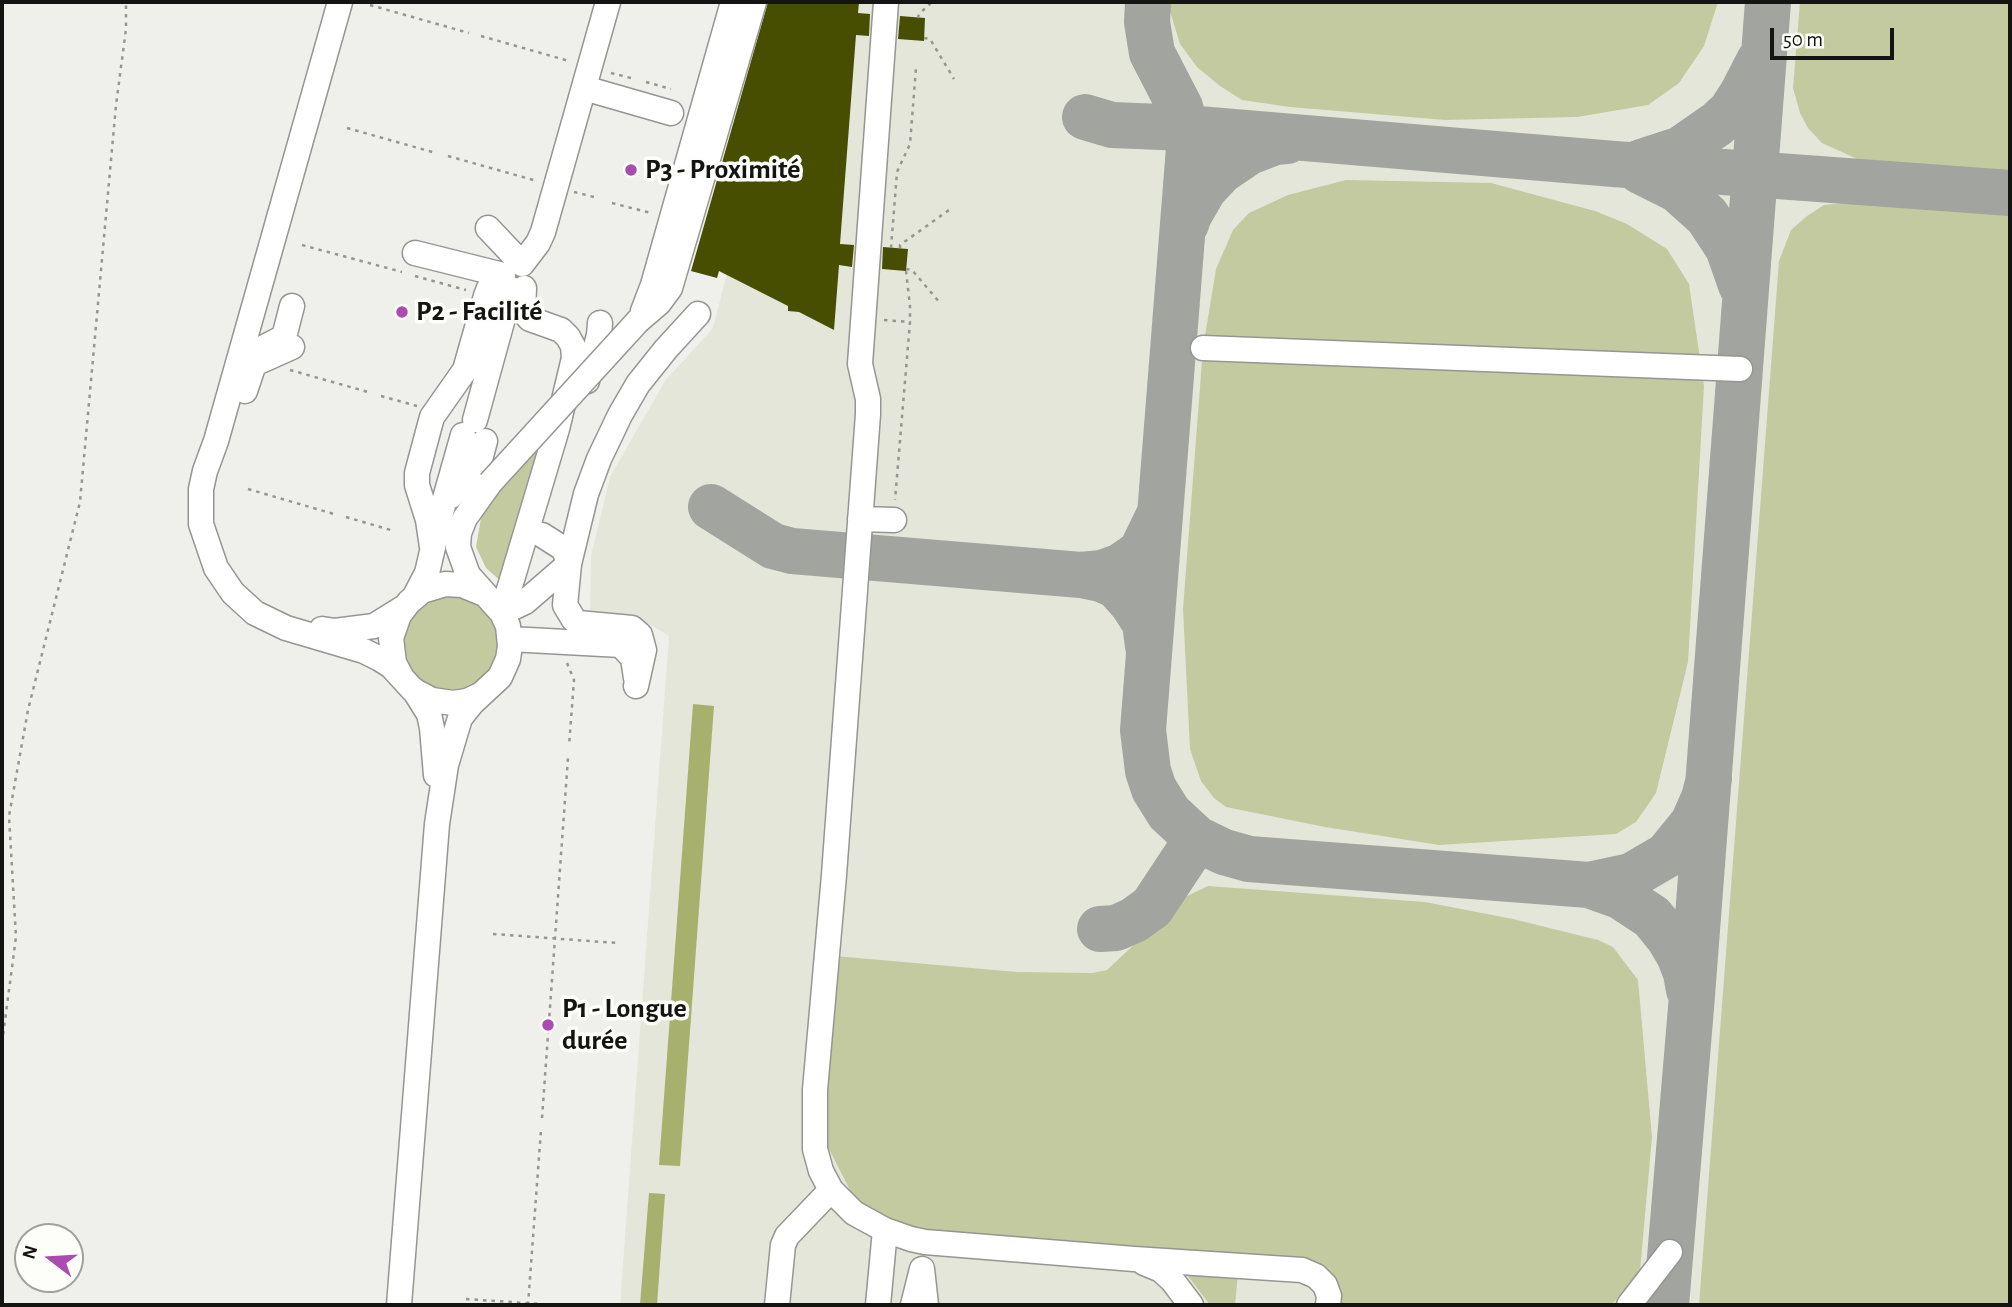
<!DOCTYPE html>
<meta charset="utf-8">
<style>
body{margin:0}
#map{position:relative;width:2012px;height:1307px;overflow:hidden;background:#eff0eb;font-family:"Alegreya Sans",sans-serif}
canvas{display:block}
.frame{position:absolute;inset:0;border:4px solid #141513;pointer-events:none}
.north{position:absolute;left:14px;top:1223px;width:70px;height:70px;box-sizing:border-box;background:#fdfef9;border:2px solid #a0a19d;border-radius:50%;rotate:287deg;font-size:19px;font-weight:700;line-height:28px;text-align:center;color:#141513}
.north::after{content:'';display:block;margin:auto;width:24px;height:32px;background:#ab4ab1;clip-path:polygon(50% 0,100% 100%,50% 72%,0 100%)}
.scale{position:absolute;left:1770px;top:28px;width:124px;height:32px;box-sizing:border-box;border:4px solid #141513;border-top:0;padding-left:9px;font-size:21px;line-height:24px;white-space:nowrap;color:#141513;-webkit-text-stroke:5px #fdfef9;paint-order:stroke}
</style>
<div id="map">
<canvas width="2012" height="1307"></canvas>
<div class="frame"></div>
<div class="north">N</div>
<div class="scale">50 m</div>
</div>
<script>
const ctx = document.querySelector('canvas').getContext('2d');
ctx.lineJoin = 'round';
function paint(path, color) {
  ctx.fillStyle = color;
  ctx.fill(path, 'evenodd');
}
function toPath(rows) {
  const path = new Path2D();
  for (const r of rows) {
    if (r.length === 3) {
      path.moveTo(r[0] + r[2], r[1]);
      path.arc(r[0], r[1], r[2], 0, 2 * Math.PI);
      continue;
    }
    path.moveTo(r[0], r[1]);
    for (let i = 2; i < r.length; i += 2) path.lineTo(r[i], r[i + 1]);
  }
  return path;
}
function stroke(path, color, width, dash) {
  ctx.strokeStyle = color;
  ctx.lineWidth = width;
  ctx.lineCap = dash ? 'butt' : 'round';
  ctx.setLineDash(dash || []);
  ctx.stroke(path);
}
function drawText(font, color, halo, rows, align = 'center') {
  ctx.font = font + ' "Alegreya Sans",sans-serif';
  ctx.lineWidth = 7;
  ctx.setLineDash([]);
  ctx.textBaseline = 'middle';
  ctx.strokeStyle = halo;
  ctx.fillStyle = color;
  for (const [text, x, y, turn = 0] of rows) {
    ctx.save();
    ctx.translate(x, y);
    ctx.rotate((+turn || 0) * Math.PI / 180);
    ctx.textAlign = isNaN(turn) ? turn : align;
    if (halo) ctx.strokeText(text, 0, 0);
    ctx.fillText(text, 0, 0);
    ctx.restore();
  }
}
const built = toPath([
 [796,2,2010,2,2010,1305,620,1305,669,636,635,615,590,610,591,556,610,477,665,381,713,328]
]);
const green = toPath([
 [1169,2,1718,2,1704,46,1679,83,1648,105,1577,117,1445,120,1290,107,1242,100,1220,86,1197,67,1180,44,1169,8],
 [1800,2,2010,2,2010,173,1864,162,1822,143,1808,128,1800,113,1793,88],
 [1346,180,1491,183,1595,211,1627,224,1667,249,1689,284,1704,386,1688,662,1656,793,1636,822,1616,834,1439,845,1325,827,1226,807,1214,798,1201,781,1190,749,1183,609,1203,348,1216,269,1233,230,1249,213,1288,195],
 [1848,203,2010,214,2010,1305,1699,1305,1779,261,1791,230,1807,216,1824,205],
 [536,446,542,448,504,584,486,568,476,547,481,518,487,503],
 [451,643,49],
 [1208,886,1425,902,1513,919,1598,940,1613,947,1638,980,1652,1137,1640,1271,1615,1301,1610,1305,1338,1305,1333,1279,1320,1263,1305,1259,930,1231,889,1220,856,1202,828,1147,826,1090,835,956,1017,972,1092,973,1107,970,1185,897],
 [1185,1272,1238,1273,1235,1305,1210,1305]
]);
const water = toPath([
 [693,704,714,706,680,1166,659,1165],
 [649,1193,665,1194,657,1305,640,1305]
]);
const taxiway = toPath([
 [1148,2,1147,22,1152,53,1180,107,1186,128,1189,148,1143,730,1148,771,1154,789,1169,813,1197,839,1224,852,1249,859,1589,885,1631,876,1667,855,1693,823,1704,798,1709,779],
 [1085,117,1112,125,1186,128,1614,164,2010,193],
 [1641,162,1681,149,1717,124,1731,111,1742,94,1759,61],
 [1640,171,1678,190,1707,216,1728,248,1741,285],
 [1186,224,1189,215,1204,189,1221,171,1249,152,1275,142,1287,141],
 [711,507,773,546,792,551,1081,575],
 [1148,646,1145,623,1132,603,1117,586,1101,579,1081,575,1102,573,1121,566,1141,552,1158,517],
 [1589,885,1620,896,1652,917,1669,938,1679,955,1686,973,1689,990],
 [1100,929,1116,928,1134,920,1152,907,1197,839],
 [1666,1305,1691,1008,1768,2]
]);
const building = toPath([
 [768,2,859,2,858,13,870,14,869,36,856,35,840,244,854,245,852,267,839,265,834,330,799,312,788,311,788,306,719,271,717,278,691,271],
 [900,16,925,18,924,41,898,39],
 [883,247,908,249,906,271,882,269]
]);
const path = toPath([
 [370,5,469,33],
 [918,18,919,14,932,2],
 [481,36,569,61],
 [924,38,930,39,954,79],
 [611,73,631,78],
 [646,82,671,89],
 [347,128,436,153],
 [448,156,537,181],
 [574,192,598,198],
 [612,203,651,213],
 [302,245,402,272],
 [891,248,897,172,910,144,916,68],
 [900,248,900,245,949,210],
 [906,269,912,270,941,304],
 [906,271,910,306,910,322],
 [415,276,466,290],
 [884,320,910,322,895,500],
 [290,370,368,392],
 [381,396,417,406],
 [248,489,334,514],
 [346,517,394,531],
 [567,663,574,680,569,746],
 [493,934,617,943],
 [2,1043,16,937,9,816,28,710,80,502,116,105,126,29,126,2],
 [542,1118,568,758],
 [466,1299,555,1305],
 [528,1305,541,1130]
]);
const minor = toPath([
 [340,2,216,441,205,471,201,489,201,524,216,568,233,593,255,613,286,628,364,651,380,659,391,666,413,690,432,700,453,703,467,701,480,695],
 [886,2,860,364,868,399,868,414,834,875,815,1090,815,1149,821,1171,831,1190,854,1213,885,1230,911,1239,925,1242,1134,1259,1302,1270,1316,1276,1325,1285,1329,1296,1328,1305],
 [584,88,671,113],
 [488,228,522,264,538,243,543,232,608,2],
 [415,253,503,275],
 [643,311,653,285,733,2],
 [638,321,659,303,670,288,754,2],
 [1203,348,1740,369],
 [261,349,284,337,292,306],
 [587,381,599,335,600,323],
 [245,391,254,364,292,347],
 [475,420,511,289],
 [451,496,481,456,485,441],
 [860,519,894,520],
 [432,547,428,520,417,485,417,473,432,417,465,370,486,296,489,288,503,275],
 [415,596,427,573,442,509,463,435],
 [502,613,557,429,574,358,573,346,568,337,561,330,530,319,523,311,524,288],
 [502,613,525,602,569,564,564,549,542,535],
 [322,629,335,631,374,626,403,608],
 [510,639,621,645,633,658,636,678],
 [401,676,394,663,391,638,399,615,409,602,422,591,445,584,462,585,484,594],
 [636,686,644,650,640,635,632,628,578,623,574,620,565,605,569,564,586,494,599,459,620,415,638,384,666,349,698,314],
 [414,690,429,714,432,728,436,775],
 [1144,1263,1161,1270,1172,1280,1191,1305],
 [399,1305,437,824,446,765,460,718,472,703,500,677,508,659,510,646,508,626,502,613,468,575,458,547,459,533,465,518,490,483],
 [777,1305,783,1245,787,1236,831,1190],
 [878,1305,885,1230],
 [913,1305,922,1269,926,1305],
 [1629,1305,1670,1252]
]);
const minorBridge = toPath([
 [490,483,638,321]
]);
const markers = [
 [631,170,7,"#ab4ab1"],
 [402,312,7,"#ab4ab1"],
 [548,1025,7,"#ab4ab1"]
];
const poiNames = [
 ["P3 - Proximité",645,170],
 ["P2 - Facilité",416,312],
 ["P1 - Longue",562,1009],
 ["durée",562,1041]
];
paint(built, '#e4e6d9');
paint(green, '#c4caa0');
paint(water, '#a7b06c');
stroke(taxiway, '#a2a4a0', 46);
paint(building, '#484e01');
stroke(minor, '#959691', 27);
stroke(path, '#959692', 2.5, [3.5, 5]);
stroke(minor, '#fff', 24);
stroke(minorBridge, '#959691', 27, []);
stroke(minorBridge, '#fff', 24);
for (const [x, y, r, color] of markers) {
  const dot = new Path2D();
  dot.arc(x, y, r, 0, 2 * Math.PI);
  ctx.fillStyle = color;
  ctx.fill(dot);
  stroke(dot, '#fdfef9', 2.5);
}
drawText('bold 28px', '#141513', '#fdfef9', poiNames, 'left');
</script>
